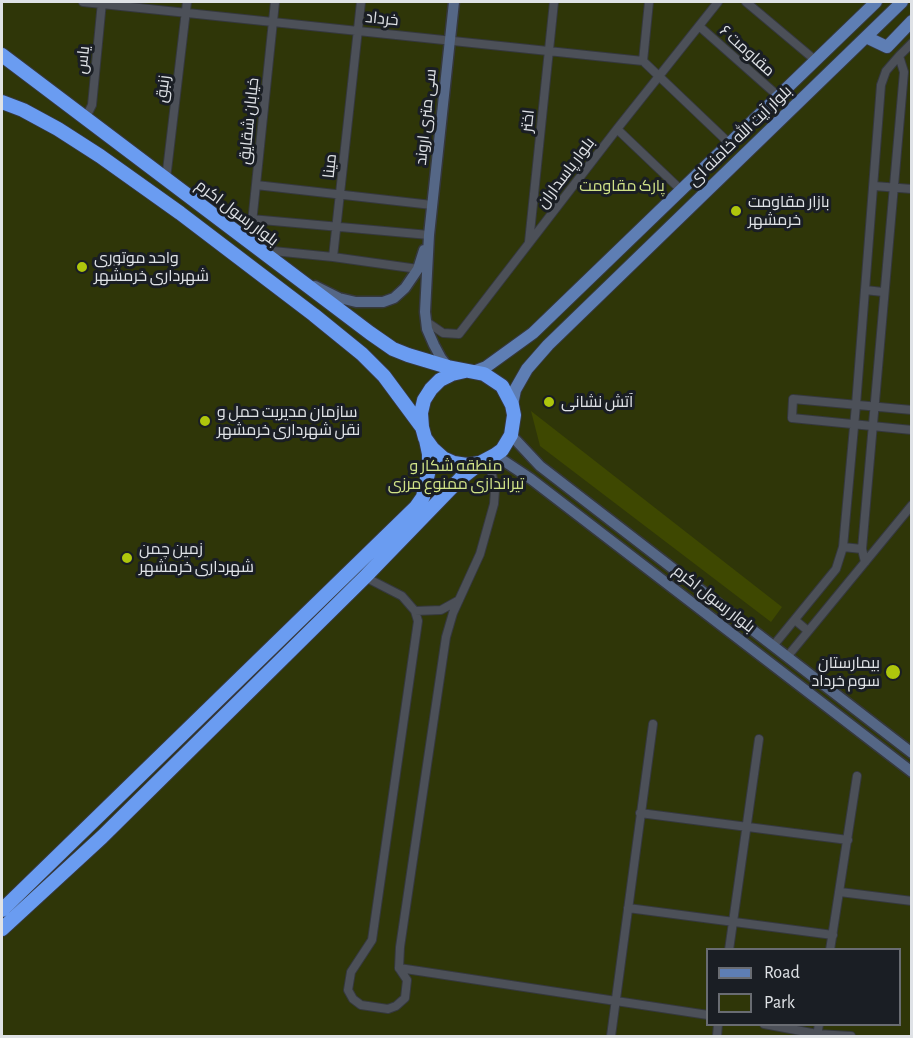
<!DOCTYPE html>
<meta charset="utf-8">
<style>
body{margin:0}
#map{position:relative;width:913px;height:1038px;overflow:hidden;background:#1a1e24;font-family:"Alegreya Sans",sans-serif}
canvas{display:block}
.frame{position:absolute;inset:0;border:3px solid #dfe2e6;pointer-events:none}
.legend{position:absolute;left:706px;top:948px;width:195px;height:78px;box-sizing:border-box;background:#1a1e24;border:2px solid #696c72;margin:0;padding:8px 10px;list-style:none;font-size:18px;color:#dfe2e6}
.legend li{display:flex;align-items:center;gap:12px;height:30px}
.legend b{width:30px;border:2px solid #696c72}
</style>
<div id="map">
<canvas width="913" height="1038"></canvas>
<div class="frame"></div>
<ul class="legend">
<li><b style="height:8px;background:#5e7eb4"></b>Road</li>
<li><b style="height:16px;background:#2f3608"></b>Park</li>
</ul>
</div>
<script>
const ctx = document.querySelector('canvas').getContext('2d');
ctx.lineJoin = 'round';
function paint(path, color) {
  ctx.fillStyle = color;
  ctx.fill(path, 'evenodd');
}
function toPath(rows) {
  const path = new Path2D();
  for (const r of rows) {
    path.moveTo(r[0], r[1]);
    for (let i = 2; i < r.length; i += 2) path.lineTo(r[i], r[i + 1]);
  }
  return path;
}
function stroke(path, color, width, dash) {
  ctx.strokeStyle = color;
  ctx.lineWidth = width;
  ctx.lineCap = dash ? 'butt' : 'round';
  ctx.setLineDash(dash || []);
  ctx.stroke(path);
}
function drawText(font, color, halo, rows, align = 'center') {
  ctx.font = font + ' "Alegreya Sans",Cairo,sans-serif';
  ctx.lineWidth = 6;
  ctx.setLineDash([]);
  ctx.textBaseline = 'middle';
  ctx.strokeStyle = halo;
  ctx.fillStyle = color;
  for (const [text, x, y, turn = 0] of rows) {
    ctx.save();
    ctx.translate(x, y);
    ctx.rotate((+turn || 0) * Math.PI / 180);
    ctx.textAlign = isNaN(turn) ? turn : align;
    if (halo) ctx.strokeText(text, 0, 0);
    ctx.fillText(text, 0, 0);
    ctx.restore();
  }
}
const green = toPath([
 [2,2,911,2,911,1036,2,1036],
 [708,950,900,950,900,1024,708,1024]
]);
const forest = toPath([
 [531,411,782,607,771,622,540,446]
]);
const street = toPath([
 [83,2,643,61],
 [746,2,815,60],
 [699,26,777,95],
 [899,56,912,43],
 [643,61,729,143],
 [643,61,649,2],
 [85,119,92,105,102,2],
 [617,129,680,189],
 [166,179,187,2],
 [256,185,432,205],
 [874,186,912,189],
 [251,219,429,235],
 [250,242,275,2],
 [529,242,554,2],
 [263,250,333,257,361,2],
 [333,257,418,269],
 [865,290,883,292],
 [427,322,443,333,459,334,617,129,718,2],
 [912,410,793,399,792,418,912,430],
 [843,547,862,549],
 [365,577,402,596,415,611,418,621,372,940,351,972,348,990,353,999,361,1005,388,1009,396,1006,405,998,407,980,399,968,400,947,446,637,453,613,480,554,494,504,495,490,489,459],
 [415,611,441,610,459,600],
 [795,620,808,631],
 [773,646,836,569,843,547,856,405,881,85,886,71,899,56,904,72,862,549,865,562],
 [787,657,912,505],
 [640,813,848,840],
 [840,892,912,901],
 [628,908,833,935],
 [729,950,759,739],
 [830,950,857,776],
 [399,968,708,1015],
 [764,1024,817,1034,851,1036],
 [611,1036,653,724],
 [717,1036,718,1024],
 [817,1036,819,1024]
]);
const secondary = toPath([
 [315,286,339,298,356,302,383,302,394,298,405,288,418,269,424,250],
 [448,367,441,358,434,345,427,329,425,312,429,235,454,2],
 [511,435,540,466,912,753],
 [495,455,531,479,912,772]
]);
const primary = toPath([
 [866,37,887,47,912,21],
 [473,372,486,367,533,333,876,2],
 [512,405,515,390,527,369,548,345,902,2]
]);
const highway = toPath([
 [2,55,370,333,393,349,408,355,448,367,484,374,502,386,512,405,514,415,511,435,502,450,495,455,480,463,467,465,454,463,443,458,433,449,425,438,422,427,421,413,424,400,431,389,440,380,452,374,465,371],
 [2,102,23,110,58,129,100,156,180,213,314,315,362,354,384,376,421,426],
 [2,910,416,507,423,497,429,469,429,454,426,440],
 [2,929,102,837,365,577,460,479,479,464]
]);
const markers = [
 [736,211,6,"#aec60c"],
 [82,267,6,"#aec60c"],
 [549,402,6,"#aec60c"],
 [205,421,6,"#aec60c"],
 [127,558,6,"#aec60c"],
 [893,672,8,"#aec60c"]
];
const streetNames = [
 ["خرداد",382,19,6],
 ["مقاومت ۶",747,51,42],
 ["یاس",83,60,-84],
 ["زنبق",163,89,-83],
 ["سی متری اروند",426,117,-84],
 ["خیابان شقایق",249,121,-84],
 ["اختر",528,121,-84],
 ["بلوار آیت الله خامنه ای",740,136,-44],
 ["مینا",330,166,-84],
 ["بلوار پاسداران",566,173,-53],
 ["بلوار رسول اکرم",237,213,37],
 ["بلوار رسول اکرم",714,599,38]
];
const parkNames = [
 ["پارک مقاومت",622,186],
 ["منطقه شکار و",456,466],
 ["تیراندازی ممنوع مرزی",456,484]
];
const poiNames = [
 ["بازار مقاومت",748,202],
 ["خرمشهر",748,220],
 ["واحد موتوری",94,258],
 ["شهرداری خرمشهر",94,276],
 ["آتش نشانی",561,402],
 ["سازمان مدیریت حمل و",217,412],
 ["نقل شهرداری خرمشهر",217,430],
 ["زمین چمن",139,549],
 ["شهرداری خرمشهر",139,567],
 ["بیمارستان",880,663,"right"],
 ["سوم خرداد",880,681,"right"]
];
paint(green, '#2f3608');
paint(forest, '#3e4801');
stroke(street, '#35383d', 10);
stroke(secondary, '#35383d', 13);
stroke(primary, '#35383d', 14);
stroke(highway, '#35383d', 16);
stroke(street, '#4c5058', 8);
stroke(secondary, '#556786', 10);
stroke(primary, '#5e7eb4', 12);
stroke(highway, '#6a9cf1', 14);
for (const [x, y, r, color] of markers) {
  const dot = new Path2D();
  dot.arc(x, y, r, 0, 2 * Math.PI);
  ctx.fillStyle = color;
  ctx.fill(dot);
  stroke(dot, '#1a1e24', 2);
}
drawText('16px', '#dfe2e6', '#1a1e24', streetNames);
drawText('16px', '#d0e287', '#1a1e24', parkNames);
drawText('16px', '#dfe2e6', '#1a1e24', poiNames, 'left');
</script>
